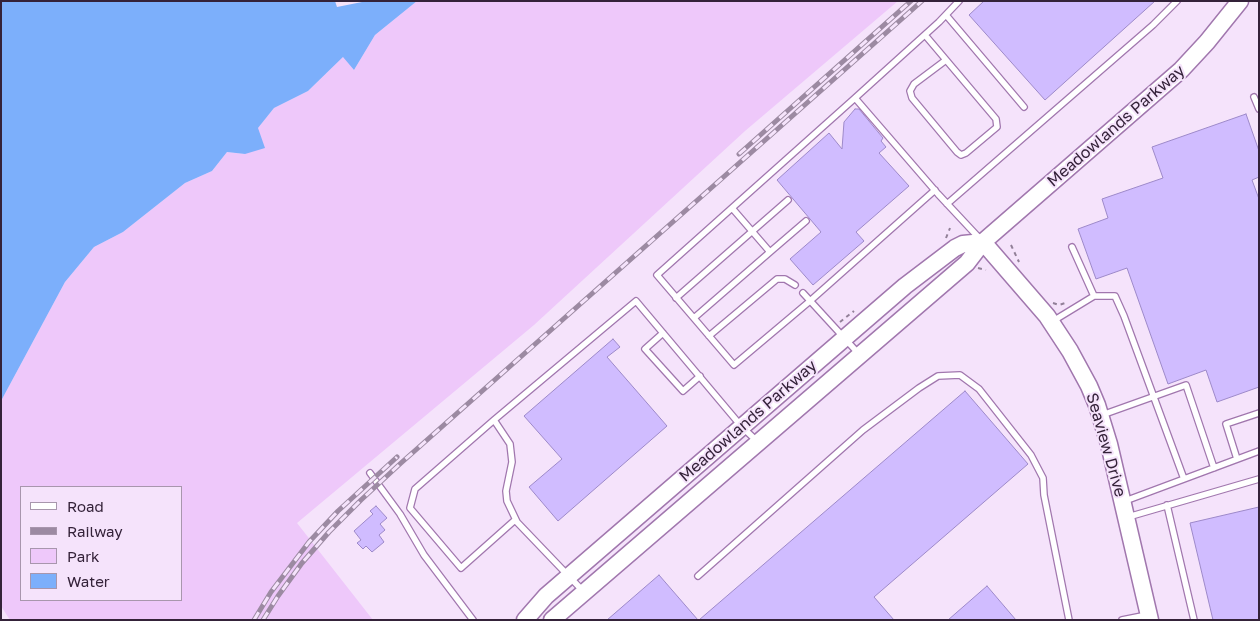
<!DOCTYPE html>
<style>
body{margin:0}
#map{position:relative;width:1260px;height:621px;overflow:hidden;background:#f5e3fb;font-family:"Golos Text",sans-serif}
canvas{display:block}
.frame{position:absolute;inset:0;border:2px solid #342239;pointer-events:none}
.legend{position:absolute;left:20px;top:486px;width:162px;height:115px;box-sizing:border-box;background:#f5e3fb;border:1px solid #a896ad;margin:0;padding:6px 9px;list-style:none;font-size:15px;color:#342239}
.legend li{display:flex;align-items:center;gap:10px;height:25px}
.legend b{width:25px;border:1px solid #a896ad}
</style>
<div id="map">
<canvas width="1260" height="621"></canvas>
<div class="frame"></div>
<ul class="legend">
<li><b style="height:6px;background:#fff"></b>Road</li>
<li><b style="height:6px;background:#9c8aa2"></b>Railway</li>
<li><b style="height:14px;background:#eec8fa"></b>Park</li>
<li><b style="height:14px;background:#7caffb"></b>Water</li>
</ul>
</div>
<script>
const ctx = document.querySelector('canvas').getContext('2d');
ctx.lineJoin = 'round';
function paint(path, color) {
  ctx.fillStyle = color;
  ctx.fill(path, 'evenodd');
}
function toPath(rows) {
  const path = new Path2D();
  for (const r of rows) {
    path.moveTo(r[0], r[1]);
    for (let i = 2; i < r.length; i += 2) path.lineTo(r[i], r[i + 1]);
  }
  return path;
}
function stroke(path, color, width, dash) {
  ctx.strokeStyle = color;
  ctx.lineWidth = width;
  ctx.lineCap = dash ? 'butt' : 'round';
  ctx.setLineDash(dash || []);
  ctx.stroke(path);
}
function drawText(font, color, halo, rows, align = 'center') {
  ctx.font = font + ' "Golos Text",sans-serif';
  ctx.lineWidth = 4;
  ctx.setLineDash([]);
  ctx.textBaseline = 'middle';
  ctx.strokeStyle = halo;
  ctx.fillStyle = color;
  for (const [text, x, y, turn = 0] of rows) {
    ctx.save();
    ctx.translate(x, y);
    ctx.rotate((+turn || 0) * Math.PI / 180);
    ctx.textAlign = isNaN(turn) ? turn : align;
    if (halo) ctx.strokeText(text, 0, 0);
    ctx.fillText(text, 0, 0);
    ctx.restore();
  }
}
const green = toPath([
 [417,1,898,1,745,131,534,325,297,523,373,620,10,620,1,606,1,401,65,282,94,247,123,232,185,183,212,171,227,152,245,154,258,128,274,108,308,91,344,56,354,70,375,35],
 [21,487,181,487,181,600,21,600]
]);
const water = toPath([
 [1,1,335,1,337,7,367,1,417,1,375,35,354,70,343,57,308,91,274,108,258,128,265,148,245,154,227,152,212,171,185,183,123,232,94,247,65,282,1,401]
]);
const building = toPath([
 [984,1,1155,1,1045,100,969,15,984,1],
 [855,109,859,109,883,138,881,141,886,147,879,153,909,186,856,232,864,241,813,285,790,259,821,232,777,180,829,133,842,149,844,122,855,109],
 [1246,114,1259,151,1259,177,1252,180,1259,199,1259,387,1217,402,1206,370,1168,384,1127,268,1096,279,1078,229,1108,218,1102,199,1163,178,1152,147,1246,114],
 [613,339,620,347,607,357,667,426,558,521,529,487,562,459,524,416,613,339],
 [965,391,1028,464,874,597,894,620,699,620,965,391],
 [376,506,387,518,380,524,385,530,379,535,384,542,372,552,366,546,363,549,357,543,361,540,354,531,373,514,370,511,376,506],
 [1259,507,1259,620,1213,620,1190,523,1259,507],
 [659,575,698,620,607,620,659,575],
 [987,586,1016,620,948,620,987,586]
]);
const path = toPath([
 [946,238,950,228],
 [1011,245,1019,262],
 [978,268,986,270],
 [1053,303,1059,305,1065,303],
 [840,322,854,311]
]);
const lane = toPath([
 [959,1,939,22,855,98,938,194,981,240],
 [946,15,1024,107],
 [925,35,996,119,997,127,966,153,961,155,957,152,912,98,910,91,914,84,946,60],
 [1254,97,1259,109],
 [855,98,657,275,734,365,810,301,935,190],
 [947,204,1153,25,1177,1],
 [1072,247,1094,296],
 [770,252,806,221],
 [803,293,858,353],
 [676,298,788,200],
 [694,318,770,252,732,208],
 [1053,321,1094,296,1115,296,1124,316,1184,479],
 [663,333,645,349,683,391,700,376],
 [709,336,777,279,785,279,795,285],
 [1102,415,1186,385,1214,468],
 [494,420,510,444,512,462,506,491,507,501,517,522],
 [1237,459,1226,424,1259,413],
 [370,473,400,514,424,555,473,620],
 [1125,501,1259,451],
 [1167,505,1194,620],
 [1128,517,1259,479],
 [698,576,863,430,919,388,938,376,960,375,979,389,1031,455,1043,478,1044,495,1069,620],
 [583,591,515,520,461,568,410,508,415,489,494,420,636,301,742,427,758,442],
 [1122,620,1147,615]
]);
const secondary = toPath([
 [983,242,1047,316,1070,351,1089,386,1097,405,1109,444,1150,620],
 [525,620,546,596,905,286,955,248,963,244,983,242],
 [552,620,967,263,983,242,1181,70,1207,42,1240,1]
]);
const rail = toPath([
 [739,154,911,1],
 [254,620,271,592,309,542,338,511,397,457],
 [263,620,278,596,302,563,329,532,361,500,401,463,922,1]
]);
const streetNames = [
 ["Meadowlands Parkway",1116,126,-41],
 ["Meadowlands Parkway",748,421,-41],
 ["Seaview Drive",1106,445,74]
];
paint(green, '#eec8fa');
paint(water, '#7caffb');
paint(building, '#d0bcff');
stroke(building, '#9d89c9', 1);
stroke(lane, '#a177ae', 8);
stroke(secondary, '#a177ae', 19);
stroke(path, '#928098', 2, [4, 4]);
stroke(lane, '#fff', 5.5);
stroke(secondary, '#fff', 16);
stroke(rail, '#9c8aa2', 5);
stroke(rail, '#f5e3fb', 3, [9]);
drawText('16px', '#342239', '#f5e3fb', streetNames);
</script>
